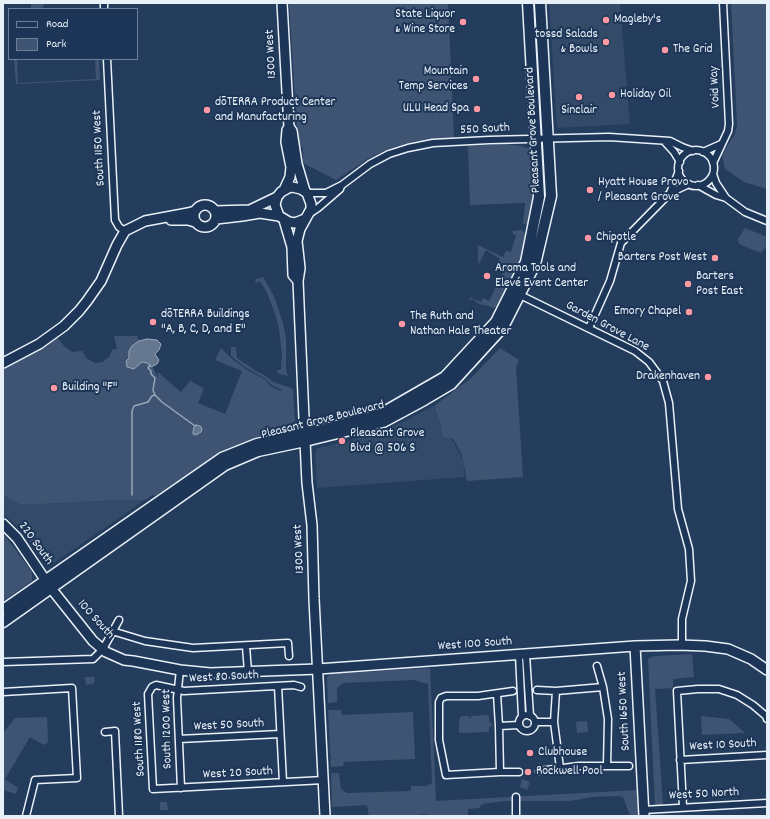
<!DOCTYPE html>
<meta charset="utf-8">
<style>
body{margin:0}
#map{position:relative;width:770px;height:819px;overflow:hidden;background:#253d5d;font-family:Dekko,sans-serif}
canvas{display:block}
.frame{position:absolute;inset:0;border:4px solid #e8f1f8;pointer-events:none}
.legend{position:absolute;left:8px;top:8px;width:130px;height:52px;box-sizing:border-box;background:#1d3557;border:1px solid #6e8097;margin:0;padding:5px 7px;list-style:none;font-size:12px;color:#e8f1f8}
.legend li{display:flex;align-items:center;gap:8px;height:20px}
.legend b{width:20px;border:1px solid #6e8097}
</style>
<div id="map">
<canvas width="770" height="819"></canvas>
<div class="frame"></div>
<ul class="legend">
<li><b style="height:5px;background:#1d3557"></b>Road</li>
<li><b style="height:11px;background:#3e5472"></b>Park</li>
</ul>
</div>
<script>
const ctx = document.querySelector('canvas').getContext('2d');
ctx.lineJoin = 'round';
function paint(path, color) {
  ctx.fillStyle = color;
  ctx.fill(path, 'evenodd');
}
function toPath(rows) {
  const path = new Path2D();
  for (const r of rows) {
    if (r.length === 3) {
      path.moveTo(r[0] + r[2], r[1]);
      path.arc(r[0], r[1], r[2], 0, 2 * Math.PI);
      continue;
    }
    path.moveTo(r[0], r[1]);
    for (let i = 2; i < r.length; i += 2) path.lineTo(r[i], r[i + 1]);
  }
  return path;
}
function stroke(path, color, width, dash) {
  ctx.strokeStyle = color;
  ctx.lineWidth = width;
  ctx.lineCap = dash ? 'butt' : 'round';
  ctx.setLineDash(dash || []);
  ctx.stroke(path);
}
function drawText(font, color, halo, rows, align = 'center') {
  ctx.font = font + ' Dekko,sans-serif';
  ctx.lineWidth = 4;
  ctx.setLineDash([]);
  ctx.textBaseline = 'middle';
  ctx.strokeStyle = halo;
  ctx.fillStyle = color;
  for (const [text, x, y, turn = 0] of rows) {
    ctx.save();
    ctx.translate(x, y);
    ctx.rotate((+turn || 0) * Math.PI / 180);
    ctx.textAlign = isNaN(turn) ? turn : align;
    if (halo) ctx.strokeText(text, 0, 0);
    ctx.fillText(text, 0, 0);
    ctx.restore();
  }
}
const built = toPath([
 [549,3,620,3,630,124,557,128],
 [433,406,440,419,442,432,451,437,463,460,465,477,317,488,315,453,318,448,352,440,384,430,405,421],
 [3,495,21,505,119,500,145,500,54,563,50,564,45,562,23,531,3,514]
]);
const green = toPath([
 [31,3,44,3,44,7,42,7,42,9,31,9],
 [289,3,448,3,454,138,416,141,390,148,369,158,336,180,303,163,303,148,298,143],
 [731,3,767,3,767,189,744,182,725,169,722,155,735,134,737,125],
 [14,59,17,59,18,83,96,79,95,59,99,59,100,80,16,84],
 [506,144,521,146,532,150,534,181,533,195,531,218,530,222,526,224,523,224,525,203,470,205,468,146],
 [745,228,767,237,767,246,761,253,739,244,738,239],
 [522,230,526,235,527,239,514,277,499,306,493,308,488,306,479,304,473,299,469,300,470,297,481,302,483,298,489,301,504,270,496,266,500,259,486,250,478,265,478,245,503,257,506,251,511,252,516,235,513,234,512,231],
 [263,277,274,296,283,323,286,339,286,370,288,376,277,373,277,370,281,370,282,355,279,329,276,316,267,293,260,281,257,283,255,282,256,279],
 [114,336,137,336,158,378,158,372,181,392,190,381,204,388,198,403,225,414,242,371,215,360,221,348,231,358,247,370,266,380,271,387,281,391,282,390,273,386,266,379,245,367,231,356,231,347,236,347,237,358,256,371,266,376,273,382,292,388,293,390,295,422,294,425,289,430,253,439,216,455,155,496,153,495,145,500,119,500,21,505,3,495,3,368,37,351,56,338,58,338,63,345,72,352,82,351,86,358,95,363,103,362,109,357,113,349,117,349],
 [500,348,519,360,516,368,523,477,467,481,462,455,453,438,445,438,442,435,441,424,434,406,470,379],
 [3,533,32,572,32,581,3,601],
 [692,654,694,677,673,679,673,688,655,689,663,805,655,805,648,659,651,657,656,656],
 [430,668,436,801,637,790,638,816,630,816,623,797,621,797,621,796,592,797,570,801,505,801,482,804,479,808,468,809,468,816,435,816,422,814,416,816,369,816,367,805,332,807,331,773,339,773,341,789,347,793,411,791,411,786,427,786,432,783,428,684,414,680,343,683,337,688,337,702,328,703,327,677,330,674],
 [85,677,94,677,95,682,92,684,86,685],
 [328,710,341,710,342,715,413,712,415,759,344,762,343,766,331,767],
 [489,715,489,721,492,724,491,727,489,727,489,732,459,733,459,720,461,716,468,716,470,719,471,716],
 [701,716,729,719,745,733,702,735],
 [47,717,48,742,44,745,30,737,5,779,18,788,16,794,3,790,3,733,15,718],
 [587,721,588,732,577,733,576,722],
 [522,779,530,782,527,790,520,787],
 [160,802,167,802,168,810,160,810]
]);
const water = toPath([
 [147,339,157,340,161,344,159,350,155,354,159,360,157,364,151,367,147,363,142,362,134,369,127,367,126,361,129,358,129,351,132,346,139,341,147,339],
 [196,425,200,426,202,428,201,432,196,435,193,434,193,432,194,427,196,425]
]);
const stream = toPath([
 [150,365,148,368,151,371,151,374,155,378,153,390,155,395,162,402,195,426],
 [132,495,132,411,134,406,148,402,152,396,155,395]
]);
const street = toPath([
 [104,3,104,9],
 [107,59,115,220,119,227,125,231],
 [664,141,674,152,680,162],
 [696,168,18],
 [703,152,721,144],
 [713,163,728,131,729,124,723,3],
 [713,174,716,183,726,198,745,212,767,221],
 [698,185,716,195,726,198],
 [307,193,326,193,342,185,370,164,389,154,408,148,433,143,489,140,609,137,670,141,682,147,693,151],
 [670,193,679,171],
 [309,214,318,208,340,189,341,186],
 [518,294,635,351,649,362,663,381,669,403,678,509,689,549,691,581,682,619,682,645],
 [589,328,610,281,621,243,670,193,689,184],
 [112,631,145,641,193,648,288,643,289,656],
 [246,646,248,672],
 [519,655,522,716],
 [526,655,530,716],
 [3,662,93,659,103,649,119,620],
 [597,666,603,687,608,719,607,766],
 [180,670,177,698,181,788],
 [278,686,283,782],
 [301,687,294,685,184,691,156,685,152,687,148,694,153,789,324,780],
 [537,690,556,691,603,687],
 [513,691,478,696,446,696,441,698,439,702,439,740,446,775,500,772,519,772],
 [556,691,554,722,560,768],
 [3,692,72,688,77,778,35,780,26,816],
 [497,694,499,726,500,772],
 [527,723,8],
 [535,722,554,722],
 [499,726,519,725],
 [105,732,115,731,119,816],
 [179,739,280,734],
 [680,760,767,755],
 [539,771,579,766,629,766],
 [516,797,516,816],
 [683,807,677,691,698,689,719,689,737,695,753,705,766,716,767,719],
 [643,810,767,803]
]);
const secondary = toPath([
 [282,3,289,127,287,130,286,142,291,167,290,177,284,190],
 [290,128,292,131,297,164,305,191],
 [205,216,11],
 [215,211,250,210,277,197],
 [216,219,242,216,260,213,279,216],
 [305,219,295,223,289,222,279,216,275,205,277,197,281,192,288,188,292,187,301,189,307,193,311,204,311,209,300,229,297,241,300,268,298,281,305,441,307,483,312,525,314,599,325,816],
 [171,220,188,220,195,222],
 [284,220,292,247,293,275,298,281],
 [3,363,39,344,64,326,79,311,87,301,101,281,117,245,125,231,145,221,188,213,195,211],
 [3,524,17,538,50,587,93,641,106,652,124,660,133,661,180,670,210,673,318,669,635,646,679,645,705,646,728,649,751,659,767,670],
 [635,646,644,816]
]);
const primary = toPath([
 [3,610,222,458,257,444,305,434,379,415,445,377,496,322,526,262,539,197,528,3],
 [3,622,225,465,258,451,305,441,383,422,424,400,451,384,503,327,535,264,551,196,540,3]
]);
const markers = [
 [606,20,4,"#ff9aa2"],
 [463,22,4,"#ff9aa2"],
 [606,42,4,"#ff9aa2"],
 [665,50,4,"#ff9aa2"],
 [476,79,4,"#ff9aa2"],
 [612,95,4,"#ff9aa2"],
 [579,97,4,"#ff9aa2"],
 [477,109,4,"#ff9aa2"],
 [207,110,4,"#ff9aa2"],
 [590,190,4,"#ff9aa2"],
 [588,238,4,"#ff9aa2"],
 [715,258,4,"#ff9aa2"],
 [487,276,4,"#ff9aa2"],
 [688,284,4,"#ff9aa2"],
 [689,312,4,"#ff9aa2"],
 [153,322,4,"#ff9aa2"],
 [402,324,4,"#ff9aa2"],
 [708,377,4,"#ff9aa2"],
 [54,388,4,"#ff9aa2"],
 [342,441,4,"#ff9aa2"],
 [530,753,4,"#ff9aa2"],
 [528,772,4,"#ff9aa2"]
];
const poiNames = [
 ["State Liquor",455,15,"right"],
 ["& Wine Store",455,30,"right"],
 ["Magleby's",614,20],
 ["tossd Salads",598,35,"right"],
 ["& Bowls",598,50,"right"],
 ["The Grid",673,50],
 ["Mountain",468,72,"right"],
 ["Temp Services",468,87,"right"],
 ["Holiday Oil",620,95],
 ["dōTERRA Product Center",215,103],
 ["and Manufacturing",215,118],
 ["ULU Head Spa",469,109,"right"],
 ["Sinclair",579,111,"center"],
 ["Hyatt House Provo",598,183],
 ["/ Pleasant Grove",598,198],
 ["Chipotle",596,238],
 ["Barters Post West",707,258,"right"],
 ["Aroma Tools and",495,269],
 ["Elevé Event Center",495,284],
 ["Barters",696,277],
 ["Post East",696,292],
 ["Emory Chapel",681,312,"right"],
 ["dōTERRA Buildings",161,315],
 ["\"A, B, C, D, and E\"",161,330],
 ["The Ruth and",410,317],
 ["Nathan Hale Theater",410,332],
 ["Drakenhaven",700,377,"right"],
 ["Building \"F\"",62,388],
 ["Pleasant Grove",350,434],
 ["Blvd @ 506 S",350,449],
 ["Clubhouse",538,753],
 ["Rockwell Pool",536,772]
];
const streetNames = [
 ["1300 West",272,54,-93],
 ["Void Way",716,87,-93],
 ["550 South",485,130,-3],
 ["Pleasant Grove Boulevard",534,130,-93],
 ["South 1150 West",100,148,-93],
 ["Garden Grove Lane",607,327,28],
 ["Pleasant Grove Boulevard",323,421,-14],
 ["220 South",35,544,54],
 ["1300 West",300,549,-93],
 ["100 South",95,620,48],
 ["West 100 South",475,645,-4],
 ["West 80 South",224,678,-3],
 ["South 1650 West",625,711,-93],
 ["West 50 South",229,726,-3],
 ["South 1200 West",168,729,-91],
 ["South 1180 West",140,739,-93],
 ["West 10 South",723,746,-3],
 ["West 20 South",238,774,-3],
 ["West 50 North",704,795,-3]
];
paint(built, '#334a68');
paint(green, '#3e5472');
paint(water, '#657890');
stroke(water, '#99a8ba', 1);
stroke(stream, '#99a8ba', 1.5);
stroke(street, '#e8f1f8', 9);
stroke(secondary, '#e8f1f8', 12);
stroke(primary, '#e8f1f8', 13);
stroke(street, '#1d3557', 6);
stroke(secondary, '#1d3557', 9);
stroke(primary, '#1d3557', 10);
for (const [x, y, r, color] of markers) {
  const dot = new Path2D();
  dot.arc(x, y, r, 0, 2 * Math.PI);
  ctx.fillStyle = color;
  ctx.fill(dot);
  stroke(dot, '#1d3557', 1.5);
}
drawText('13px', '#e8f1f8', '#1d3557', poiNames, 'left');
drawText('13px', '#e8f1f8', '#1d3557', streetNames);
</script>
